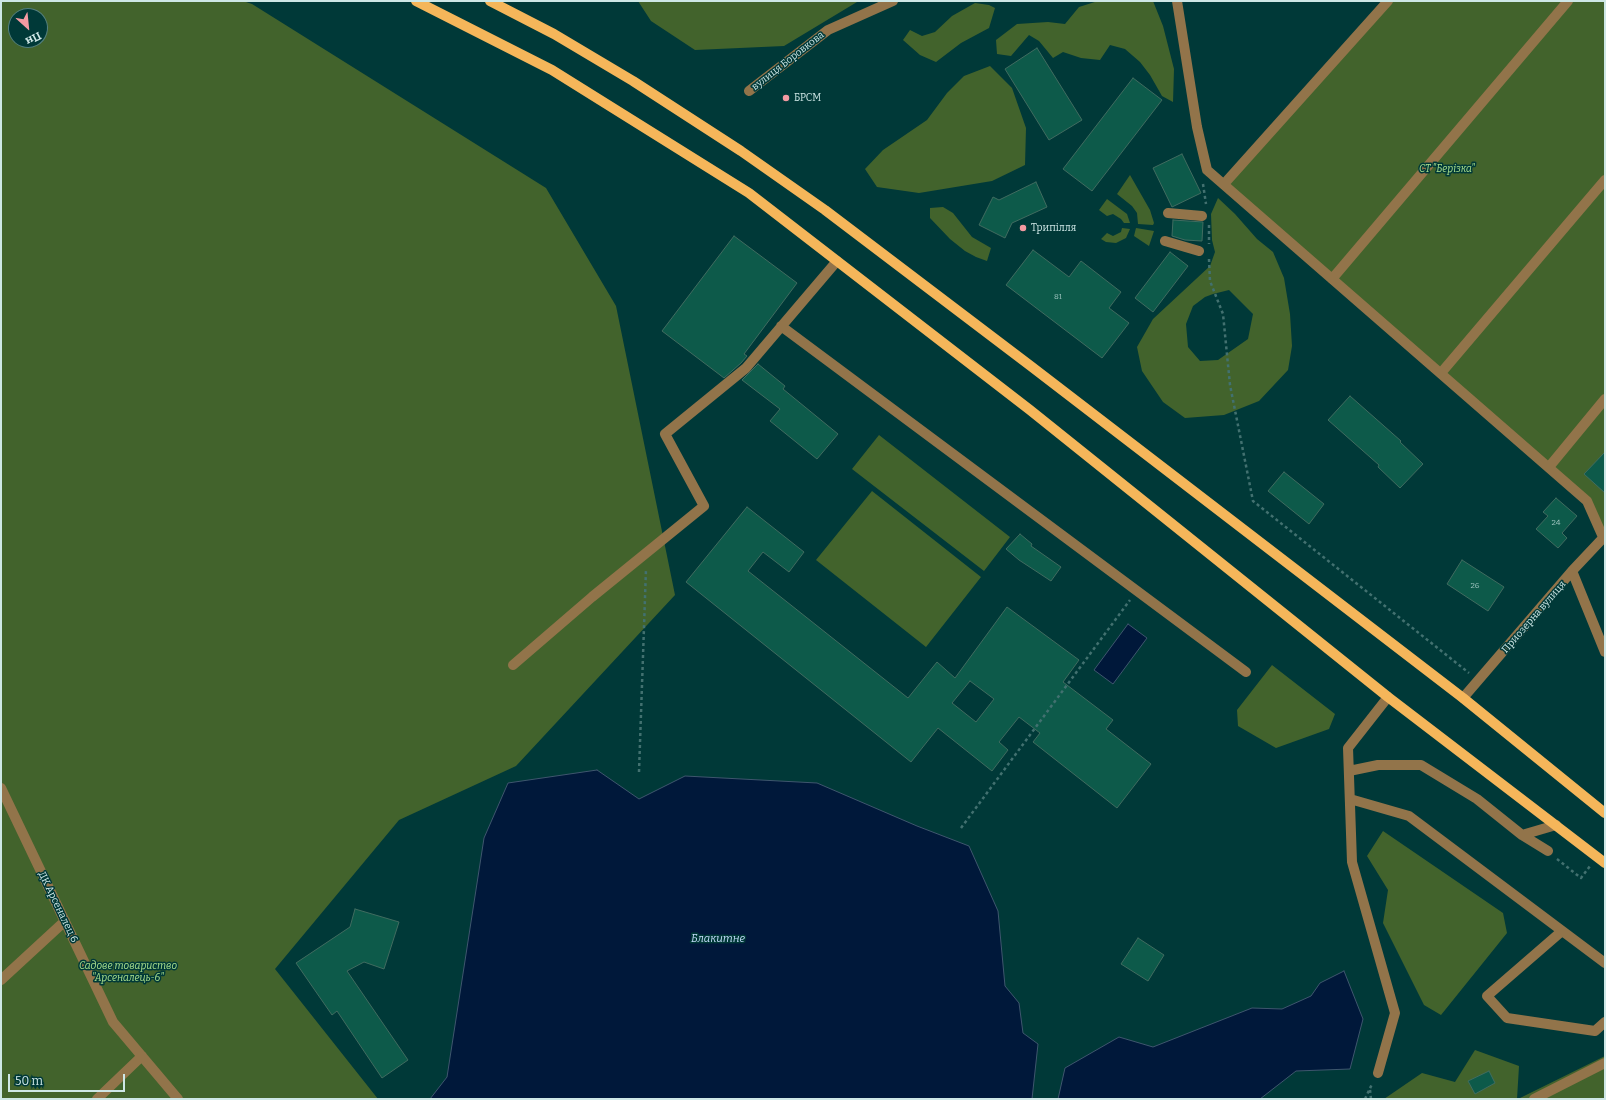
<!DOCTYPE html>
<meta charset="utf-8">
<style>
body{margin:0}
#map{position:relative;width:1606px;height:1100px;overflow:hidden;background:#003938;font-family:Bitter,serif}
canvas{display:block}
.frame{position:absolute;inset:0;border:2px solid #cee7e6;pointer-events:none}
.north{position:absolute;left:8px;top:8px;width:40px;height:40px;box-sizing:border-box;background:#003938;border:1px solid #527f7e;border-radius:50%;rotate:153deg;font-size:11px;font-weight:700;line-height:16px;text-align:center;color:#cee7e6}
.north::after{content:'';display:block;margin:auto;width:14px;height:18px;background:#f49aa2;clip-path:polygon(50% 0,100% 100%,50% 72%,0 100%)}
.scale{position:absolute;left:8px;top:1074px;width:117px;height:18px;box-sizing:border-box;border:2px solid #cee7e6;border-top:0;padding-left:5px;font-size:12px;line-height:14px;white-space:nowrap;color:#cee7e6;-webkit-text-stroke:3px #003938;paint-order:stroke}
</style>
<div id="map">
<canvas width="1606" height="1100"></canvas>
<div class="frame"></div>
<div class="north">Пн</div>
<div class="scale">50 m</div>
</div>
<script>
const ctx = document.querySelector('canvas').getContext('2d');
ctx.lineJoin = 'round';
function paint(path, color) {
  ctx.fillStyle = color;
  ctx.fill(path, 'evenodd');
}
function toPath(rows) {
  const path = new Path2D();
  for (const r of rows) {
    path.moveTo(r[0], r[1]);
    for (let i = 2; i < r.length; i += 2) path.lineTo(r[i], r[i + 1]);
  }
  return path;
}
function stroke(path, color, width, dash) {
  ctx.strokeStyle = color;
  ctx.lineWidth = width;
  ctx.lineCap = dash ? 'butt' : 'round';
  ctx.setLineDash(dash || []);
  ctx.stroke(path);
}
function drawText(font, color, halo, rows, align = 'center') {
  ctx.font = font + ' Bitter,serif';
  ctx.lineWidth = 3;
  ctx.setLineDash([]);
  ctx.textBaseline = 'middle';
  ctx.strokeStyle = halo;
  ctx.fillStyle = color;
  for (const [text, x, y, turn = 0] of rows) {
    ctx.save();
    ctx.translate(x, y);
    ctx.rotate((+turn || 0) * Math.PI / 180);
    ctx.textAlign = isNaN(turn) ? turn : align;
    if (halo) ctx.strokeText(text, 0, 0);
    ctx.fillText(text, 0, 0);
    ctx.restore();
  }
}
const green = toPath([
 [1,1,243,1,252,4,546,188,616,306,675,595,516,766,399,820,275,969,378,1099,1,1099],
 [16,16,40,16,40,40,16,40],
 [638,1,856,1,857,2,784,46,695,50,651,21],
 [1098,1,1153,1,1163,26,1174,69,1173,102,1162,96,1150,75,1140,62,1125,49,1110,45,1100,60,1081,58,1063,52,1053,58,1039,41,1029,35,1011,56,997,54,996,40,1017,24,1048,22,1065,24,1079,7],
 [1384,1,1605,1,1605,536,1587,500,1224,184],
 [975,3,989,5,995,8,989,28,961,43,936,62,920,55,903,40,910,30,922,36,935,32,952,16],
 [990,66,1012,88,1026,128,1025,165,992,181,919,193,877,187,865,169,883,150,927,120,947,93,964,76],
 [1130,175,1150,210,1154,223,1153,225,1138,224,1137,213,1132,206,1117,194],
 [1218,198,1235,214,1257,239,1273,252,1284,278,1290,314,1292,346,1288,370,1259,401,1224,415,1185,418,1163,402,1142,371,1137,347,1153,319,1210,266,1215,252,1212,240,1211,214],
 [1229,290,1253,314,1248,339,1218,360,1200,361,1188,347,1186,324,1193,306,1205,297,1213,294],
 [1107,199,1127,214,1130,223,1124,223,1121,219,1113,214,1107,216,1099,210],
 [943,207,953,213,972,237,991,248,987,261,976,257,965,251,950,239,930,218,930,208],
 [1122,228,1130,229,1126,238,1116,243,1106,242,1101,239,1107,233,1113,236,1121,232],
 [1136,228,1154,231,1149,246,1134,236],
 [879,435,1010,537,984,571,852,469],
 [872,491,981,577,926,647,816,560],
 [1272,665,1335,714,1329,729,1276,748,1238,726,1237,710],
 [1383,831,1503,913,1507,933,1441,1015,1424,1005,1383,923,1388,890,1367,856],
 [1475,1050,1519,1066,1517,1099,1384,1099,1422,1073,1455,1082],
 [1605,1056,1605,1099,1518,1099]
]);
const water = toPath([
 [1128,624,1147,638,1113,684,1094,670,1128,624],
 [597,770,639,799,685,776,817,783,917,826,969,846,998,911,1005,986,1019,1003,1023,1033,1038,1044,1032,1099,430,1099,447,1077,484,838,508,783,597,770],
 [1344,971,1363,1019,1350,1069,1296,1071,1260,1099,1058,1099,1065,1068,1119,1037,1153,1047,1252,1008,1282,1009,1311,996,1320,983,1344,971]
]);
const building = toPath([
 [1037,48,1082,120,1049,140,1005,69,1037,48],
 [1133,78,1162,100,1092,191,1063,169,1133,78],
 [1182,154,1201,193,1172,207,1153,168,1182,154],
 [1036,182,1047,207,1012,223,1005,238,979,225,993,197,999,200,1036,182],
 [1173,220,1203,222,1202,241,1185,240,1172,236,1173,220],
 [734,236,797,283,744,354,747,356,741,363,724,378,662,331,734,236],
 [1033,250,1069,277,1081,261,1121,292,1109,308,1129,323,1102,358,1006,285,1033,250],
 [1170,252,1188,266,1153,312,1135,298,1170,252],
 [758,364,785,386,783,389,838,434,817,459,770,421,780,409,742,380,758,364],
 [1350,396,1401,441,1400,442,1423,464,1400,488,1378,467,1379,465,1328,420,1350,396],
 [1605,452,1605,493,1584,474,1605,452],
 [1284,472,1324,504,1309,524,1268,491,1284,472],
 [1556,498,1577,516,1562,533,1567,538,1558,548,1536,529,1548,516,1543,512,1556,498],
 [747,507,804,552,789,572,763,552,748,571,908,698,937,662,955,678,1007,607,1079,660,1063,682,1113,720,1106,729,1151,764,1117,808,1033,742,1040,733,1019,717,999,742,1008,750,992,771,938,728,911,762,686,582,747,507],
 [970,681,994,699,976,722,952,703,970,681],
 [1020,534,1032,544,1031,546,1061,567,1051,581,1019,560,1006,549,1020,534],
 [1462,560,1504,587,1488,611,1447,584,1462,560],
 [355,909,399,922,384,969,364,962,347,971,408,1060,382,1078,337,1011,332,1015,296,963,350,927,355,909],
 [1138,938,1164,955,1148,981,1121,964,1138,938],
 [1489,1071,1495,1083,1475,1094,1468,1081,1489,1071]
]);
const path = toPath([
 [1203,184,1206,204],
 [1209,225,1209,244],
 [1209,259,1210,281,1223,314,1230,385,1253,501,1469,673],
 [639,772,646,569],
 [961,828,1130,600],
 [1557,859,1581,878,1590,866],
 [1370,1090,1371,1099],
 [1365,1099,1372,1084]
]);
const minor = toPath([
 [1177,1,1197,127,1207,170,1587,501,1603,537],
 [749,91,828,30,893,1],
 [1224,184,1388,1],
 [1168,213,1202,216],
 [1165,241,1199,251],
 [1332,279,1568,1],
 [781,326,1246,672],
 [1441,373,1605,180],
 [1549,467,1605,399],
 [1572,571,1605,652],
 [513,665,592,597,704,506,665,434,746,368,837,261],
 [1463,698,1572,571,1605,536],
 [1349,771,1378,765,1421,765,1477,799,1522,835,1548,851],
 [1,788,113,1022,178,1099],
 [1350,799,1409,816,1605,963],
 [1522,835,1556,825],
 [1562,931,1487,996,1507,1018,1595,1031,1605,1022],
 [1,980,65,921],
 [1378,1073,1395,1013,1352,862,1348,748,1388,697],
 [97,1099,142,1056],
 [1534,1099,1605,1063]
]);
const major = toPath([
 [416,1,552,70,749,193,1030,410,1388,697,1605,863],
 [490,1,554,34,633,81,741,151,825,210,1032,367,1463,698,1605,813]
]);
const markers = [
 [786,98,4,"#f49aa2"],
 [1023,228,4,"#f49aa2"]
];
const numberNames = [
 ["81",1058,297],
 ["24",1556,523],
 ["26",1475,586]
];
const streetNames = [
 ["вулиця Боровкова",788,61,-38],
 ["Приозерна вулиця",1534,617,-49],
 ["ДК Арсеналец 6",58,907,64]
];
const poiNames = [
 ["БРСМ",794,98],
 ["Трипілля",1031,228]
];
const parkNames = [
 ["СТ \"Берізка\"",1447,169],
 ["Садове товариство",128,966],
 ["\"Арсеналець-6\"",128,978]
];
const waterNames = [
 ["Блакитне",718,939]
];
paint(green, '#42632c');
paint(water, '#00183a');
stroke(water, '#3e566e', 1);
paint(building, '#0d5a4a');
stroke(building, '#406c60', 1);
stroke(path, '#427170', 2.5, [3, 3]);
stroke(minor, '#92744a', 10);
stroke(major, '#f5b65a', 10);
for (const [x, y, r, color] of markers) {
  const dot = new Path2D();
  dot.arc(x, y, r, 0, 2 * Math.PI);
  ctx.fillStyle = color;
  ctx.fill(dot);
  stroke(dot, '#003938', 1.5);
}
drawText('8px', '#9ec4bf', null, numberNames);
drawText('10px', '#cee7e6', '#003938', streetNames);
drawText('10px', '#cee7e6', '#003938', poiNames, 'left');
drawText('italic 10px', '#abe08c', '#003938', parkNames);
drawText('italic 11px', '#c3dbfa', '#003938', waterNames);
</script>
